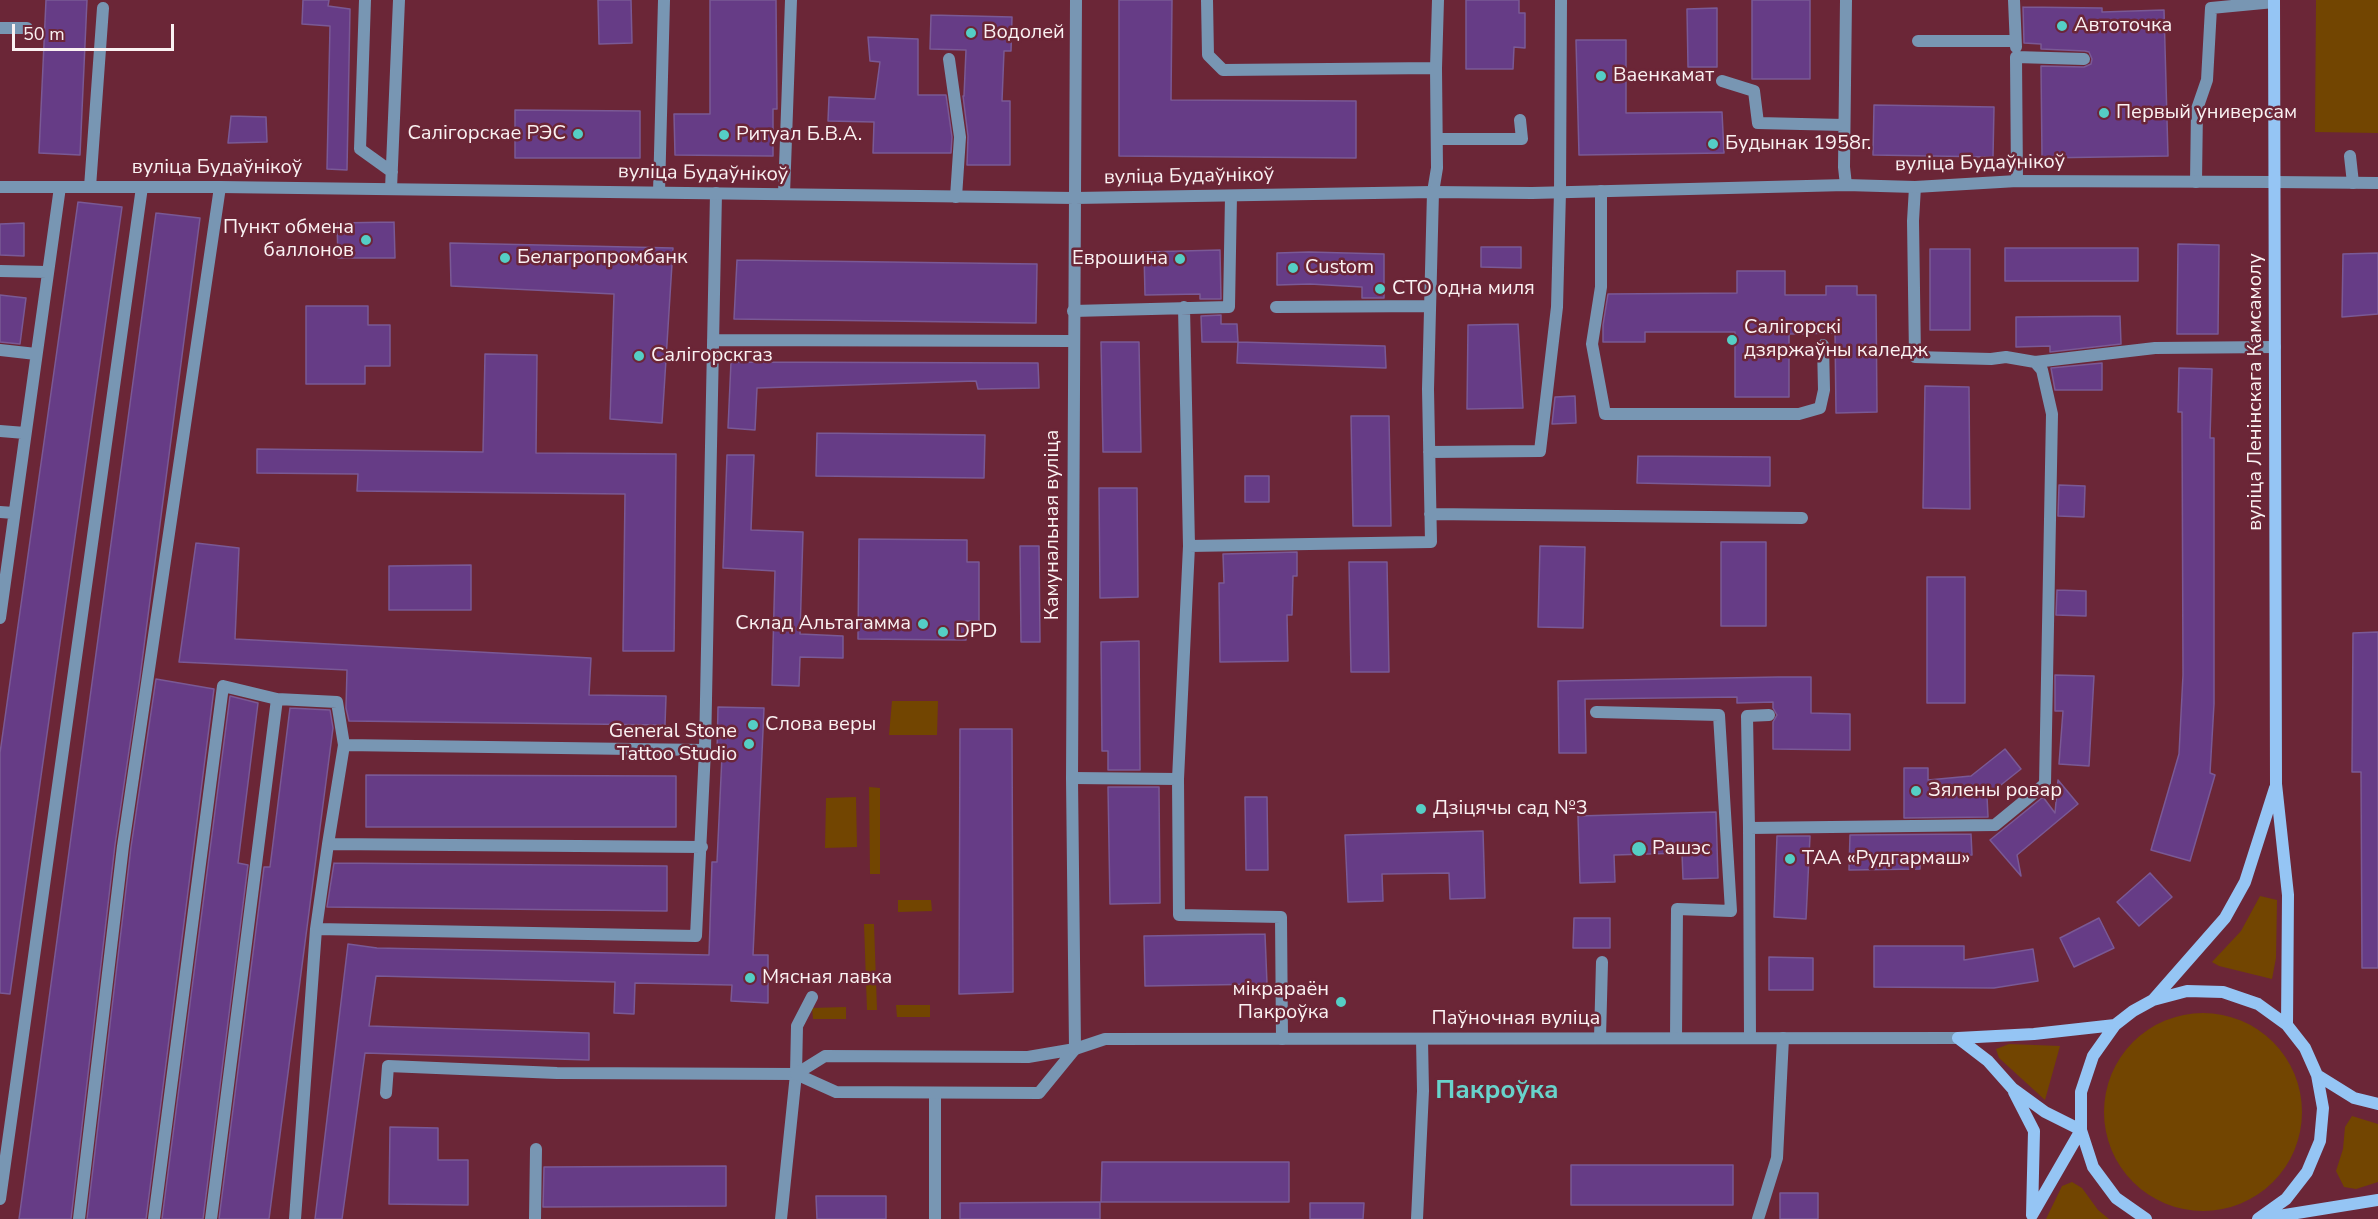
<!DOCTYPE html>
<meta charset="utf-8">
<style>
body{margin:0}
#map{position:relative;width:2378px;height:1219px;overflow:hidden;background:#6b2637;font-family:"Nunito Sans",sans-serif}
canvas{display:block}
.scale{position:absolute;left:12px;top:24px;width:162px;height:27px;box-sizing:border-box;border:3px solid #faf1f2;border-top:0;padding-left:8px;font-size:18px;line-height:21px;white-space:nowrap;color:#faf1f2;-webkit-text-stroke:4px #6b2637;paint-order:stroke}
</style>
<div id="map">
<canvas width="2378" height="1219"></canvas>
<div class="scale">50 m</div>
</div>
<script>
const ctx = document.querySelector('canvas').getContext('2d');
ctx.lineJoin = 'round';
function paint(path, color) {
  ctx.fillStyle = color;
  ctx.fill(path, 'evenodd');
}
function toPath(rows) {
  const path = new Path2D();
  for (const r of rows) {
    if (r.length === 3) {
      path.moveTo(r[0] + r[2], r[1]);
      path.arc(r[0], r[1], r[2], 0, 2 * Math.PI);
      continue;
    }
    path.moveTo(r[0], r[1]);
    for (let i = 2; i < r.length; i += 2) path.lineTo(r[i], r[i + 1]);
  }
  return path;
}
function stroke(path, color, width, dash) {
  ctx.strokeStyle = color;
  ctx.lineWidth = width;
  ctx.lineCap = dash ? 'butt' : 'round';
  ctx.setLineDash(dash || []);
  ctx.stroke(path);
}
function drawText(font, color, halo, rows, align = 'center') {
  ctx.font = font + ' "Nunito Sans",sans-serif';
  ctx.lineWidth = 5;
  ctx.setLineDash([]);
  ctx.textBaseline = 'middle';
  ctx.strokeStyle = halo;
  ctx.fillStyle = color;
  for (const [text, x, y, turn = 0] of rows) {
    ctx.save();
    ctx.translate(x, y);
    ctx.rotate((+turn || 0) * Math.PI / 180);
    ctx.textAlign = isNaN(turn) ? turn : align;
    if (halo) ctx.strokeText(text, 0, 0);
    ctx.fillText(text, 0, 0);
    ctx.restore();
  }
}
const green = toPath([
 [2316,0,2378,0,2378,133,2315,132],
 [892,701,938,701,937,735,889,735],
 [869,787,880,788,880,874,870,874],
 [856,797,857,847,825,848,826,798],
 [2260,896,2277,900,2276,958,2272,979,2219,966,2212,962,2241,931],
 [898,900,931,900,932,911,898,912],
 [864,924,874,924,877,1010,867,1010],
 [896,1005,930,1005,930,1017,897,1017],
 [846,1007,846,1019,813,1019,812,1008],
 [2203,1112,99],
 [2009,1044,2060,1046,2045,1100,1999,1058,1996,1049],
 [2352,1116,2378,1124,2378,1182,2356,1189,2344,1187,2336,1171,2343,1149,2345,1127],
 [2072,1182,2082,1188,2098,1210,2109,1219,2046,1219,2062,1186]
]);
const building = toPath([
 [46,0,87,0,80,155,39,153,46,0],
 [303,0,329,0,328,6,350,9,347,170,327,169,330,26,302,24,303,0],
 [598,0,631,0,632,43,599,44,598,0],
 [710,0,776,0,777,109,773,109,773,156,675,155,674,114,710,114,710,0],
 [1119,0,1172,0,1171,100,1356,101,1356,158,1119,156,1119,0],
 [1466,0,1519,0,1519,13,1525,13,1525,48,1514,47,1513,69,1466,69,1466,0],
 [1752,0,1810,0,1810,79,1752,79,1752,0],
 [2023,7,2102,8,2102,12,2164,10,2168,156,2042,158,2041,66,2084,67,2091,64,2092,59,2089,52,2085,51,2041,49,2041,44,2024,43,2023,7],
 [1717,8,1717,67,1688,67,1687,9,1717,8],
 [931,15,1012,17,1011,51,1004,51,1002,101,1010,101,1010,165,967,165,968,136,963,96,964,96,966,50,930,49,931,15],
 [868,37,918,39,918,95,946,95,952,137,951,153,873,153,874,122,828,121,829,97,875,99,880,62,870,61,868,37],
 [1576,40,1626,40,1626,113,1722,112,1724,153,1579,155,1576,40],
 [1874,105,1994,107,1993,157,1873,155,1874,105],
 [515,110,640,111,640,158,515,158,515,110],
 [231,116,266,117,267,142,228,143,231,116],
 [78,202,122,207,10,994,0,993,0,753,78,202],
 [156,213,200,218,140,677,115,845,71,1219,19,1219,156,213],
 [394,222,395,258,338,258,337,223,394,222],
 [24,223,24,256,0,255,0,224,24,223],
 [450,243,673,248,662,423,610,419,614,294,451,286,450,243],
 [2178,244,2219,245,2218,334,2177,334,2178,244],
 [1481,247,1521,247,1521,268,1481,267,1481,247],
 [2005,248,2138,248,2138,281,2005,281,2005,248],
 [1930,249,1970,249,1970,330,1930,330,1930,249],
 [1220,250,1221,299,1200,299,1200,294,1145,295,1144,252,1220,250],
 [1309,252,1384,254,1384,298,1362,298,1362,287,1310,284,1277,285,1277,253,1309,252],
 [2378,253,2378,314,2342,317,2343,254,2378,253],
 [737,260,1037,264,1036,323,734,319,737,260],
 [1737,271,1785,271,1785,295,1826,295,1826,286,1857,286,1857,295,1876,295,1877,412,1836,413,1835,333,1789,334,1789,397,1735,397,1735,332,1645,332,1645,342,1603,342,1603,325,1608,294,1737,293,1737,271],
 [0,295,26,298,20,344,0,342,0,295],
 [306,306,368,306,368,325,390,325,390,366,365,366,365,384,306,384,306,306],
 [1221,315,1221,324,1237,324,1238,342,1202,342,1201,316,1221,315],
 [2120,316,2121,344,2050,352,2050,346,2016,347,2016,317,2120,316],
 [1518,324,1523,408,1467,409,1468,325,1518,324],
 [1101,342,1139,342,1141,452,1103,452,1101,342],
 [1238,342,1385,346,1386,368,1237,363,1238,342],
 [485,354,537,355,536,453,676,454,674,651,623,651,625,494,357,491,358,474,257,473,257,449,483,452,485,354],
 [731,362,1038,363,1039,388,978,389,976,381,757,388,755,430,728,428,731,362],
 [2102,363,2102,390,2055,390,2051,368,2102,363],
 [2179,368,2212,369,2210,438,2214,438,2214,704,2210,773,2215,775,2190,861,2151,850,2179,754,2183,675,2182,412,2178,412,2179,368],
 [1925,386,1969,387,1970,509,1923,508,1925,386],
 [1575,396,1576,423,1552,424,1555,397,1575,396],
 [1351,416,1389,416,1391,526,1353,526,1351,416],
 [817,433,985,435,984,478,816,476,817,433],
 [727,455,754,455,751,530,803,532,800,634,843,636,843,658,800,657,799,686,772,685,775,571,723,568,727,455],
 [1638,456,1770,457,1770,486,1637,483,1638,456],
 [1245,476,1269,476,1269,502,1245,502,1245,476],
 [2059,485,2085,486,2084,517,2058,516,2059,485],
 [1099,488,1137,488,1138,597,1100,598,1099,488],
 [859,539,967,540,967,562,979,562,979,621,966,621,966,640,858,639,859,539],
 [1721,542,1766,542,1766,626,1721,626,1721,542],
 [196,543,239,548,235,639,591,658,589,695,666,696,665,725,349,721,346,708,347,670,179,662,196,543],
 [1020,546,1039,546,1040,642,1021,642,1020,546],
 [1540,546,1585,547,1583,628,1538,627,1540,546],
 [1297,552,1297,576,1293,576,1292,615,1287,615,1288,661,1220,662,1219,583,1224,583,1223,554,1297,552],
 [1349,562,1387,562,1389,672,1351,672,1349,562],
 [471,565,471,610,389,610,389,566,471,565],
 [1927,577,1965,577,1965,703,1927,703,1927,577],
 [2057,590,2086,591,2086,616,2056,615,2057,590],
 [2378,632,2378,968,2362,968,2361,772,2352,772,2353,633,2378,632],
 [1139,641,1140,770,1108,770,1108,751,1102,751,1101,642,1139,641],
 [2055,675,2094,676,2089,766,2059,764,2063,711,2055,711,2055,675],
 [1779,677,1811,677,1811,713,1850,714,1850,750,1773,749,1773,722,1777,715,1773,708,1773,702,1737,703,1737,697,1585,699,1586,753,1559,753,1558,681,1779,677],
 [156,679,214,689,146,1219,87,1219,131,847,156,679],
 [230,696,258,703,238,863,248,865,203,1219,162,1219,230,696],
 [718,707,764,708,753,955,768,955,768,1003,731,1001,732,985,635,983,634,1014,614,1013,615,982,376,976,369,1026,589,1033,589,1060,365,1053,342,1219,315,1219,348,944,377,948,709,955,712,862,717,862,722,756,717,756,718,707],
 [290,708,330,710,333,728,269,1219,219,1219,264,867,270,867,290,708],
 [960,729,1012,729,1013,992,959,994,960,729],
 [2005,749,2021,769,1987,796,1988,817,1904,818,1904,768,1928,768,1928,780,1971,776,2005,749],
 [366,775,676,776,676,827,366,827,366,775],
 [2058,780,2078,804,2017,855,2021,876,1990,840,2043,797,2055,813,2058,780],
 [1108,787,1159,787,1160,903,1110,904,1108,787],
 [1245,797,1267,797,1268,870,1246,870,1245,797],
 [1716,812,1718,878,1683,879,1682,853,1614,855,1615,882,1580,883,1578,816,1716,812],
 [1483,831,1485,898,1450,899,1449,873,1382,874,1383,901,1348,902,1345,835,1483,831],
 [1971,834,1972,855,1920,857,1920,869,1849,870,1850,835,1971,834],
 [1777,836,1810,836,1806,919,1774,917,1777,836],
 [334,863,667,866,667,911,327,907,334,863],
 [2150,873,2172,897,2139,926,2117,902,2150,873],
 [1574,918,1610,918,1610,948,1573,948,1574,918],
 [2099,918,2114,948,2074,967,2060,938,2099,918],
 [1265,934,1267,984,1145,986,1144,936,1265,934],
 [1874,946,1964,946,1964,960,2033,949,2038,981,1994,988,1874,987,1874,946],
 [1769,957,1813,958,1813,990,1769,990,1769,957],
 [390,1127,438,1128,438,1160,468,1160,468,1205,389,1204,390,1127],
 [1102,1162,1289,1162,1289,1202,1101,1202,1102,1162],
 [1571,1165,1733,1165,1733,1205,1571,1205,1571,1165],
 [726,1166,726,1206,543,1207,544,1167,726,1166],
 [1780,1193,1818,1193,1818,1219,1780,1219,1780,1193],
 [816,1196,886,1196,886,1219,817,1219,816,1196],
 [1100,1202,1100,1219,960,1219,960,1203,1100,1202],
 [1310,1203,1364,1203,1363,1219,1310,1219,1310,1203]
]);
const service = toPath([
 [365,0,360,149,392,172],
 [1846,0,1844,167,1846,185],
 [2014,0,2016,47],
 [0,28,27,28],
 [1918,41,2015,41],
 [949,59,960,137,956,197],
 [1436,68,1438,0],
 [1722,81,1754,91,1758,123,1844,125],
 [1437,139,1522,139,1520,120],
 [2350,156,2353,183],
 [2017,181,2016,57,2084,59],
 [2196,182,2197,109,2207,80,2211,8,2274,2],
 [90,187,103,8],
 [391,189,399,0],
 [1601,191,1601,287,1592,344,1605,414,1799,414,1820,408,1824,390,1823,345],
 [659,192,664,0],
 [784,194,791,0],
 [0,271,47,272],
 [1184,307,1189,546,1431,542,1428,389,1433,192,1437,168,1436,68,1223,70,1208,55,1207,0],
 [1276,307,1430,306],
 [1073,311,1229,307,1231,196],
 [713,340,1073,341],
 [0,350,36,354],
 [2035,362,2155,348,2275,347],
 [0,431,25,433],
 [1429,452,1540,451,1557,307,1560,192,1561,0],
 [0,512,14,513],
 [1430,514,1802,518],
 [0,618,60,187],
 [1596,712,1719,715,1731,911,1677,909,1676,1038],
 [1769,715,1747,716,1749,828,1995,825,2045,784,2052,414,2042,370,2035,362,2006,357,1991,359,1915,357,1913,221,1915,187],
 [344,745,705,750,716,193],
 [1072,778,1178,779,1189,546],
 [1178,779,1179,915,1281,917,1282,1039],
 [1749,828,1750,1038],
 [316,929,328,844],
 [1600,1038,1602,962],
 [386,1093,388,1066,557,1073,796,1074],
 [935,1093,935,1219],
 [0,1199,142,187],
 [79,1219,123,846,220,187],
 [154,1219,223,686,277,699,337,702,344,745,328,844,702,847],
 [211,1219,277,699],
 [295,1219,316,929,696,936,705,750],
 [535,1219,536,1149],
 [781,1219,796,1074,797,1026,812,997],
 [1417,1219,1423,1091,1422,1039],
 [1758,1219,1777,1158,1783,1038]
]);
const minor = toPath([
 [2274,182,2378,183],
 [796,1074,836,1092,1039,1093,1075,1049],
 [796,1074,825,1056,1028,1057,1075,1049]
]);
const tertiary = toPath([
 [1076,0,1072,778,1075,1049,1105,1039,1958,1038],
 [0,187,220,187,1075,198,1433,192,1532,193,1846,185,1915,187,2017,181,2274,182]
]);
const secondary = toPath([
 [2274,0,2276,784,2288,895,2287,1025],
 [2153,1000,2225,918,2245,882,2275,788],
 [1958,1038,2034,1034,2115,1025],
 [1958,1038,1988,1061,2012,1088,2045,1112,2081,1130],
 [2317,1075,2354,1098,2378,1104],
 [2014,1092,2034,1131,2032,1215],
 [2032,1215,2081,1130],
 [2146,1219,2116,1198,2093,1167,2081,1130,2081,1092,2093,1056,2115,1025,2133,1011,2153,1000,2187,991,2223,992,2258,1004,2287,1025,2305,1048,2317,1075,2323,1108,2320,1141,2307,1172,2286,1199,2258,1219],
 [2260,1219,2378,1200]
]);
const markers = [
 [2062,26,6,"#55cec5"],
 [971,33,6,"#55cec5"],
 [1601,76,6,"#55cec5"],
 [2104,113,6,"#55cec5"],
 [578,134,6,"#55cec5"],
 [724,135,6,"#55cec5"],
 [1713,144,6,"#55cec5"],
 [366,240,6,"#55cec5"],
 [505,258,6,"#55cec5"],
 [1180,259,6,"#55cec5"],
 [1293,268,6,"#55cec5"],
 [1380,289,6,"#55cec5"],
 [1732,340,6,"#55cec5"],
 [639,356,6,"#55cec5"],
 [923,624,6,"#55cec5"],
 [943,632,6,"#55cec5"],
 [753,725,6,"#55cec5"],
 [749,744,6,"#55cec5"],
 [1916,791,6,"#55cec5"],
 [1421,809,6,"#55cec5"],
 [1639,849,8,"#55cec5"],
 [1790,859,6,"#55cec5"],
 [750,978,6,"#55cec5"],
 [1341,1002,6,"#55cec5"]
];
const poiNames = [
 ["Автоточка",2074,26],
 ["Водолей",983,33],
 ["Ваенкамат",1613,76],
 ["Первый универсам",2116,113],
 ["Салігорскае РЭС",566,134,"right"],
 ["Ритуал Б.В.А.",736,135],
 ["Будынак 1958г.",1725,144],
 ["Пункт обмена",354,228,"right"],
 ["баллонов",354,251,"right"],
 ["Белагропромбанк",517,258],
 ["Еврошина",1168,259,"right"],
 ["Custom",1305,268],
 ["СТО одна миля",1392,289],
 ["Салігорскі",1744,328],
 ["дзяржаўны каледж",1744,351],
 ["Салігорскгаз",651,356],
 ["Склад Альтагамма",911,624,"right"],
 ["DPD",955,632],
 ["Слова веры",765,725],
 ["General Stone",737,732,"right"],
 ["Tattoo Studio",737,755,"right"],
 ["Зялены ровар",1928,791],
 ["Дзіцячы сад №3",1433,809],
 ["Рашэс",1652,849],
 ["ТАА «Рудгармаш»",1802,859],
 ["Мясная лавка",762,978],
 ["мікрараён",1329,990,"right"],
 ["Пакроўка",1329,1013,"right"]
];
const streetNames = [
 ["вуліца Будаўнікоў",1980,164,-1],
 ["вуліца Будаўнікоў",217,168],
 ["вуліца Будаўнікоў",703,174,1],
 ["вуліца Будаўнікоў",1189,177,-1],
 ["вуліца Ленінскага Камсамолу",2256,392,-90],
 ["Камунальная вуліца",1053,525,-90],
 ["Паўночная вуліца",1516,1019]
];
const districtNames = [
 ["Пакроўка",1497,1092]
];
paint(green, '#724501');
paint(building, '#663c86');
stroke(building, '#7a5995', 1.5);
stroke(service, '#7896b3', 12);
stroke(minor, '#7896b3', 12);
stroke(tertiary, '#7896b3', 12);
stroke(secondary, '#95c5f4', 12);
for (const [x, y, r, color] of markers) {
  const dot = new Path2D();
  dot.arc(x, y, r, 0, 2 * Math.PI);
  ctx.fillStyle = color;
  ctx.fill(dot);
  stroke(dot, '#6b2637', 2);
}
drawText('20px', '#faf1f2', '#6b2637', poiNames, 'left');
drawText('20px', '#faf1f2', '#6b2637', streetNames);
drawText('bold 26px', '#68d3cb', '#6b2637', districtNames);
</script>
